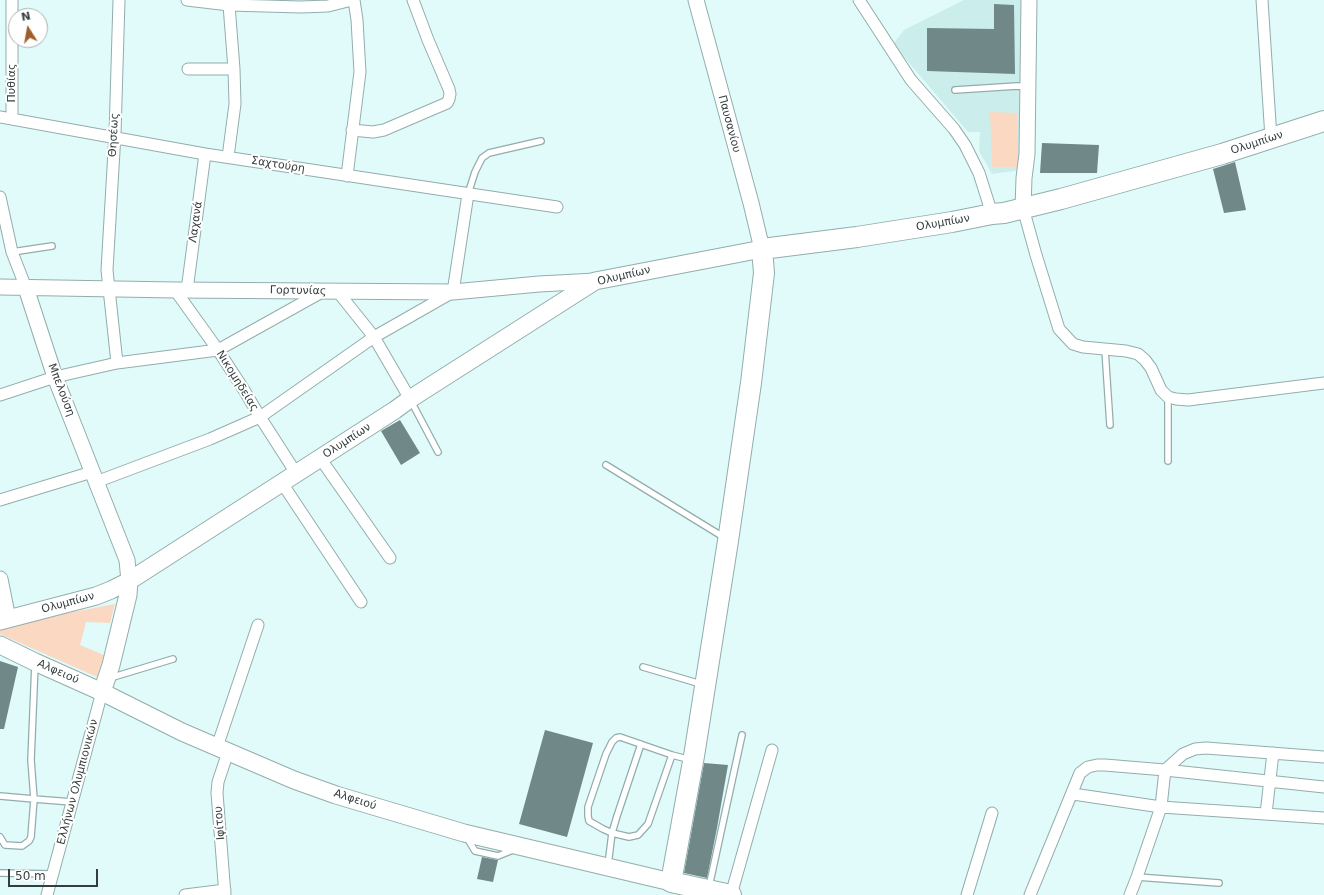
<!DOCTYPE html>
<meta charset="utf-8">
<style>
body{margin:0}
#map{position:relative;width:1324px;height:895px;overflow:hidden;background:#e0fbfa;font-family:"DejaVu Sans",sans-serif}
canvas{display:block}
.north{position:absolute;left:8px;top:8px;width:40px;height:40px;box-sizing:border-box;background:#fff;border:1px solid #aeb2b2;border-radius:50%;rotate:349deg;font-size:11px;font-weight:700;line-height:16px;text-align:center;color:#343e3e}
.north::after{content:'';display:block;margin:auto;width:14px;height:18px;background:#a15e2c;clip-path:polygon(50% 0,100% 100%,50% 72%,0 100%)}
.scale{position:absolute;left:8px;top:869px;width:90px;height:18px;box-sizing:border-box;border:2px solid #343e3e;border-top:0;padding-left:5px;font-size:12px;line-height:14px;white-space:nowrap;color:#343e3e;-webkit-text-stroke:3px #fff;paint-order:stroke}
</style>
<div id="map">
<canvas width="1324" height="895"></canvas>
<div class="north">N</div>
<div class="scale">50 m</div>
</div>
<script>
const ctx = document.querySelector('canvas').getContext('2d');
ctx.lineJoin = 'round';
function paint(path, color) {
  ctx.fillStyle = color;
  ctx.fill(path, 'evenodd');
}
function toPath(rows) {
  const path = new Path2D();
  for (const r of rows) {
    path.moveTo(r[0], r[1]);
    for (let i = 2; i < r.length; i += 2) path.lineTo(r[i], r[i + 1]);
  }
  return path;
}
function stroke(path, color, width, dash) {
  ctx.strokeStyle = color;
  ctx.lineWidth = width;
  ctx.lineCap = dash ? 'butt' : 'round';
  ctx.setLineDash(dash || []);
  ctx.stroke(path);
}
function drawText(font, color, halo, rows, align = 'center') {
  ctx.font = font + ' "DejaVu Sans",sans-serif';
  ctx.lineWidth = 4;
  ctx.setLineDash([]);
  ctx.textBaseline = 'middle';
  ctx.strokeStyle = halo;
  ctx.fillStyle = color;
  for (const [text, x, y, turn = 0] of rows) {
    ctx.save();
    ctx.translate(x, y);
    ctx.rotate((+turn || 0) * Math.PI / 180);
    ctx.textAlign = isNaN(turn) ? turn : align;
    if (halo) ctx.strokeText(text, 0, 0);
    ctx.fillText(text, 0, 0);
    ctx.restore();
  }
}
const built = toPath([
 [964,0,1023,0,1022,170,992,174,979,151,980,132,968,132,893,44,904,30]
]);
const green = toPath([
 [990,112,1017,113,1018,167,992,167],
 [115,604,110,623,86,622,80,645,104,655,97,677,0,634,0,626]
]);
const building = toPath([
 [994,4,1014,5,1015,74,927,71,927,28,994,29],
 [1042,143,1099,145,1097,173,1040,173],
 [1235,162,1246,210,1224,213,1213,169],
 [400,420,420,453,401,465,381,431],
 [0,661,18,667,4,729,0,729],
 [545,730,593,743,567,837,519,824],
 [704,763,728,765,717,828,707,878,684,873],
 [482,857,498,860,493,882,477,879]
]);
const lane = toPath([
 [955,90,1017,86,1028,87],
 [468,194,475,172,482,158,489,153,541,141],
 [12,252,52,246],
 [1105,350,1110,425],
 [1168,397,1168,461],
 [411,401,438,452],
 [606,465,725,538],
 [35,664,31,760,34,799,72,802],
 [643,667,701,684],
 [110,678,173,659],
 [672,755,648,824,638,835,629,837,612,833,603,829,589,821,588,816,588,807,606,754,612,742,616,738,620,737,672,755,691,760],
 [0,796,34,799,31,837,29,841,22,846,5,845,0,837],
 [467,838,475,851,498,856,513,850],
 [608,865,612,833,617,816,641,744],
 [0,873,53,874],
 [1137,877,1219,883],
 [709,887,742,735]
]);
const street = toPath([
 [187,0,229,5,301,7,328,6,352,0],
 [859,0,911,80,954,129,965,145,979,173,992,214],
 [1262,0,1271,138],
 [229,5,234,69],
 [188,69,234,69,235,104,228,157],
 [0,117,205,154,557,207],
 [12,118,12,0],
 [352,130,373,132,384,130,447,103,449,99,450,94,449,89,428,40,413,0],
 [347,176,360,72,357,20,354,0],
 [0,197,12,252,26,288],
 [1023,208,1036,255,1059,329,1073,344,1083,347,1126,351,1138,354,1145,360,1151,368,1161,390,1168,397,1176,399,1188,400,1324,383],
 [175,290,218,350,244,390,260,417,296,473],
 [187,290,205,154],
 [338,292,374,337,410,399],
 [117,363,107,270,115,134,119,0],
 [0,395,55,377,117,363,218,350,322,292],
 [320,458,390,558],
 [96,482,210,439,260,417,374,337,453,292,468,194],
 [282,483,361,602],
 [0,500,92,472],
 [217,747,258,625],
 [1073,794,1161,807,1165,770,1183,754,1195,749,1206,748,1324,757],
 [1266,814,1273,753],
 [47,895,102,692],
 [185,895,225,890],
 [225,895,217,793,218,782,228,752],
 [731,895,772,750],
 [967,895,992,813],
 [1030,895,1080,773,1088,767,1097,765,1105,765,1165,770,1324,787],
 [1130,895,1137,877,1161,807,1324,818]
]);
const secondary = toPath([
 [696,0,751,203,762,249],
 [1023,208,1024,178,1027,154,1029,0],
 [0,287,175,290,453,292,539,284,595,281],
 [26,288,55,377,127,560,129,581],
 [0,579,8,619]
]);
const primary = toPath([
 [0,621,96,596,111,590,129,581,395,410,410,399,595,281,762,249],
 [0,645,35,662,102,692,182,732,294,780,336,795,464,833,671,882],
 [102,692,111,665,128,595,129,581]
]);
const highway = toPath([
 [731,895,671,882,694,756,728,541,751,383,764,273,762,249,857,237,952,222,992,214,1004,213,1061,199,1222,154,1324,121]
]);
const streetNames = [
 ["Πυθίας",12,83,-90],
 ["Παυσανίου",729,124,75],
 ["Θησέως",114,135,-87],
 ["Ολυμπίων",1257,143,-18],
 ["Σαχτούρη",278,165,9],
 ["Λαχανά",196,222,-82],
 ["Ολυμπίων",943,223,-10],
 ["Ολυμπίων",624,276,-13],
 ["Γορτυνίας",298,291,1],
 ["Νικομηδείας",237,381,58],
 ["Μπελούση",61,390,69],
 ["Ολυμπίων",347,441,-33],
 ["Ολυμπίων",68,603,-15],
 ["Αλφειού",58,672,24],
 ["Ελλήνων Ολυμπιονικών",78,782,-75],
 ["Αλφειού",355,800,18],
 ["Ιφίτου",220,823,-95]
];
paint(built, '#cbeeed');
paint(green, '#fad8c1');
paint(building, '#708988');
stroke(lane, '#93adac', 8);
stroke(street, '#93adac', 13);
stroke(secondary, '#93adac', 17);
stroke(primary, '#93adac', 19);
stroke(highway, '#93adac', 22);
stroke(lane, '#fff', 5.5);
stroke(street, '#fff', 11);
stroke(secondary, '#fff', 15);
stroke(primary, '#fff', 17);
stroke(highway, '#fff', 20);
drawText('11px', '#343e3e', '#fff', streetNames);
</script>
